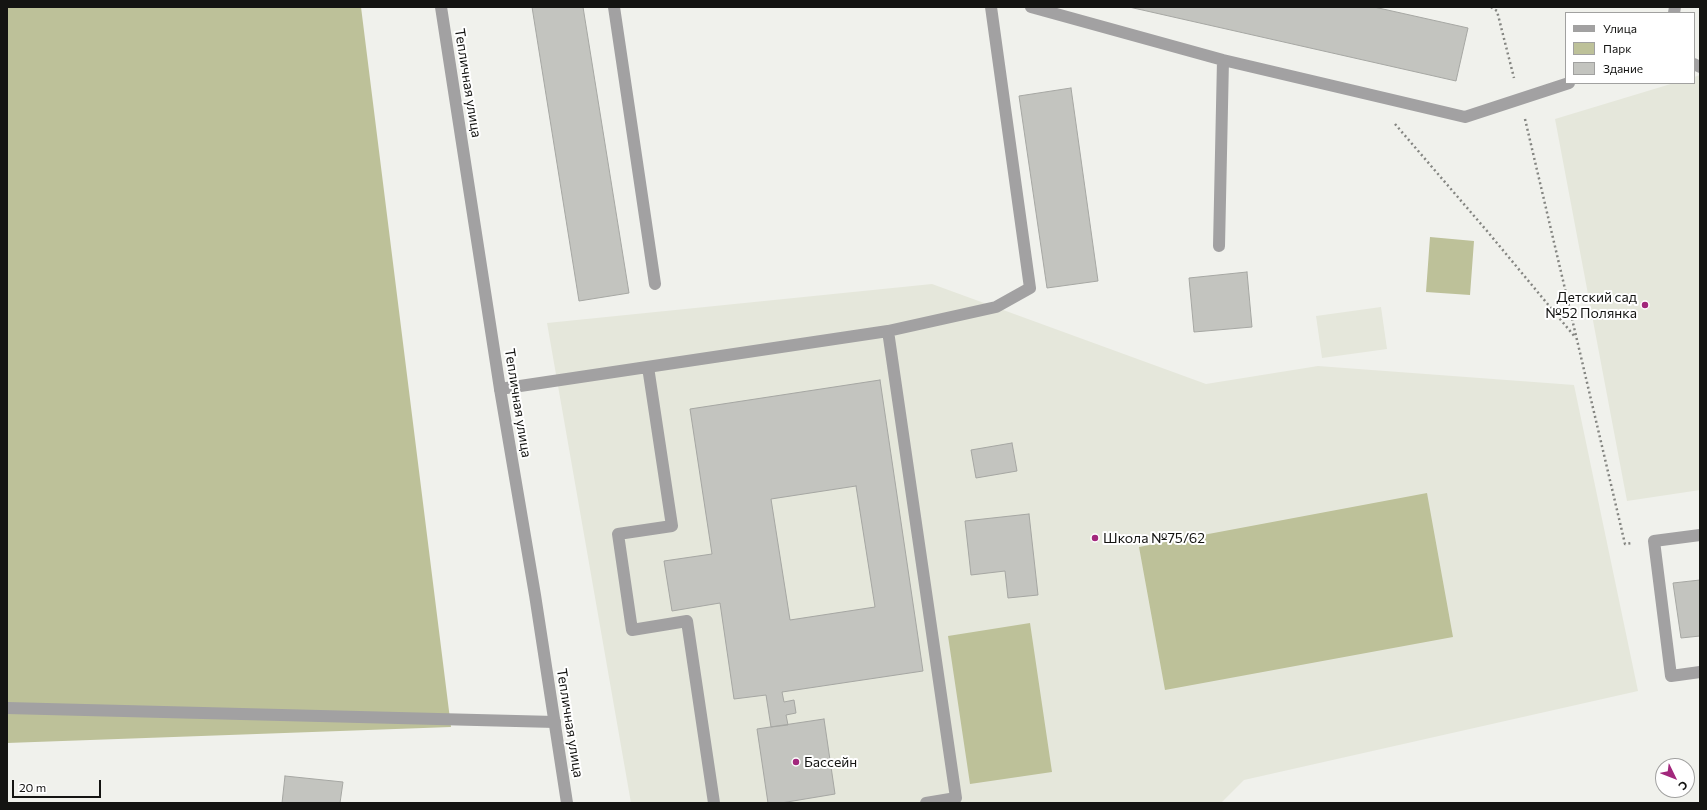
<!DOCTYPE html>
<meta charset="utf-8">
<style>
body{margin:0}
#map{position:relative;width:1707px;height:810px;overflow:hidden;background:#f0f1ec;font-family:Commissioner,sans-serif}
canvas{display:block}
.frame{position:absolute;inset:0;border:8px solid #141412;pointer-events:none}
.legend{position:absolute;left:1565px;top:12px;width:130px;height:72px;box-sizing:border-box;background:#fff;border:1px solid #a1a1a0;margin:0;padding:5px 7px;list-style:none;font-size:12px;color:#141412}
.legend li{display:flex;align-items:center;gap:8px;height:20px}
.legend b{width:20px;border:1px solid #a1a1a0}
.north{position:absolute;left:1655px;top:758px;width:40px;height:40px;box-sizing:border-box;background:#fff;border:1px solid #a1a1a0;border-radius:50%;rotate:133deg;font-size:11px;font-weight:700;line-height:16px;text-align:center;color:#141412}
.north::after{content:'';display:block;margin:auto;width:14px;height:18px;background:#a2277c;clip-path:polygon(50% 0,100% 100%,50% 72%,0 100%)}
.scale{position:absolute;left:12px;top:780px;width:89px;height:18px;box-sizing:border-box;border:2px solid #141412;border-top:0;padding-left:5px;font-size:12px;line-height:14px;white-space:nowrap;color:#141412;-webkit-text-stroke:3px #fff;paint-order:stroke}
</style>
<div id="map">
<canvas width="1707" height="810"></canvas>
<div class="frame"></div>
<ul class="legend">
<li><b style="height:5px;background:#a2a1a2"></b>Улица</li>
<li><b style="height:11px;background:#bdc199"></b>Парк</li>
<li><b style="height:11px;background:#c3c4bf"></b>Здание</li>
</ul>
<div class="north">С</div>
<div class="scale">20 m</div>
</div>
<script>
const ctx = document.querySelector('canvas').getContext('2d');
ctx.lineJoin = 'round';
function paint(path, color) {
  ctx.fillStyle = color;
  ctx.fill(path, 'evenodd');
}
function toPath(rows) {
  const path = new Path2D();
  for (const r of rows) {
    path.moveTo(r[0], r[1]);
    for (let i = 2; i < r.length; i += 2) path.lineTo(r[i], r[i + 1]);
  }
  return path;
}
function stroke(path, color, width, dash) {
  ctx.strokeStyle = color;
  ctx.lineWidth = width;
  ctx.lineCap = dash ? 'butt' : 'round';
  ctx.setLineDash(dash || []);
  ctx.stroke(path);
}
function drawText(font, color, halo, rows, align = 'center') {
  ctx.font = font + ' Commissioner,sans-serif';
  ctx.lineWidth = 4;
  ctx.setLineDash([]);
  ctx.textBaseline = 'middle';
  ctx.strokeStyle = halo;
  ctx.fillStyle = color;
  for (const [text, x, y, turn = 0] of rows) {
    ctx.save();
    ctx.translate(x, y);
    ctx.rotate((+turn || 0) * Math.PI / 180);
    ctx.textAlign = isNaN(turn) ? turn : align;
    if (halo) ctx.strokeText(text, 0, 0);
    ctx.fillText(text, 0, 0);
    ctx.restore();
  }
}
const built = toPath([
 [1700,75,1700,490,1627,501,1555,119,1674,83,1694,83,1694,77],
 [932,284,1206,384,1318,366,1574,385,1638,691,1244,780,1221,803,631,803,547,323],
 [1381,307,1387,349,1322,358,1316,316]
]);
const green = toPath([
 [7,7,361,7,451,727,7,743],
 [1430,237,1474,241,1470,295,1426,292],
 [1427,493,1453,637,1165,690,1139,547],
 [1030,623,1052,772,970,784,948,636]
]);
const building = toPath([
 [532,7,583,7,629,293,579,301,532,7],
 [1129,7,1374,7,1468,28,1456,81,1129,7],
 [1071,88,1098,281,1047,288,1019,96,1071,88],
 [1247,272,1252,327,1194,332,1189,278,1247,272],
 [880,380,923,671,782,692,784,702,794,700,796,713,786,715,788,725,771,727,766,695,734,699,720,603,672,611,664,561,712,554,690,409,880,380],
 [856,486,875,607,790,620,771,499,856,486],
 [1012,443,1017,471,976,478,971,450,1012,443],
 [1029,514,1038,595,1008,598,1005,571,971,575,965,521,1029,514],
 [1700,580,1700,636,1681,638,1673,583,1700,580],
 [824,719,835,794,781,803,768,803,757,729,824,719],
 [285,776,343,782,340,803,282,803,285,776]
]);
const path = toPath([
 [1491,7,1497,11,1514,78],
 [1525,119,1625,544,1633,543],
 [1395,124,1487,231,1575,337]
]);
const lane = toPath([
 [614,7,655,284],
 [1031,7,1223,60,1465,117,1569,83],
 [1674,13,1675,7],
 [1694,64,1700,67],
 [1219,246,1223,60],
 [888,331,996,307,1030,288,991,7],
 [648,367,672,526,618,534,632,630,687,621,714,803],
 [500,389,888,331,956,798,926,803],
 [1700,535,1654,541,1671,676,1700,672],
 [7,708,555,722]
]);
const street = toPath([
 [441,7,500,389,535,595,567,803]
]);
const markers = [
 [1645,305,4,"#a2277c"],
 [1095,538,4,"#a2277c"],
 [796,762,4,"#a2277c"]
];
const streetNames = [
 ["Тепличная улица",468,83,81],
 ["Тепличная улица",518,403,81],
 ["Тепличная улица",570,723,81]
];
const poiNames = [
 ["Детский сад",1637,297,"right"],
 ["№52 Полянка",1637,313,"right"],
 ["Школа №75/62",1103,538],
 ["Бассейн",804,762]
];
paint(built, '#e5e7db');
paint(green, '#bdc199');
paint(building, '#c3c4bf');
stroke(building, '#a6a7a3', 1);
stroke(path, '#848581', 2.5, [2, 3]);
stroke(lane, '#a2a1a2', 12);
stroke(street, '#a2a1a2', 12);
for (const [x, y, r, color] of markers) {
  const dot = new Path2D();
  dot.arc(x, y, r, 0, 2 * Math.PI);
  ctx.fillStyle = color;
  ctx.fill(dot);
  stroke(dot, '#fff', 1.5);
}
drawText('14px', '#141412', '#fff', streetNames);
drawText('14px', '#141412', '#fff', poiNames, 'left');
</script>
